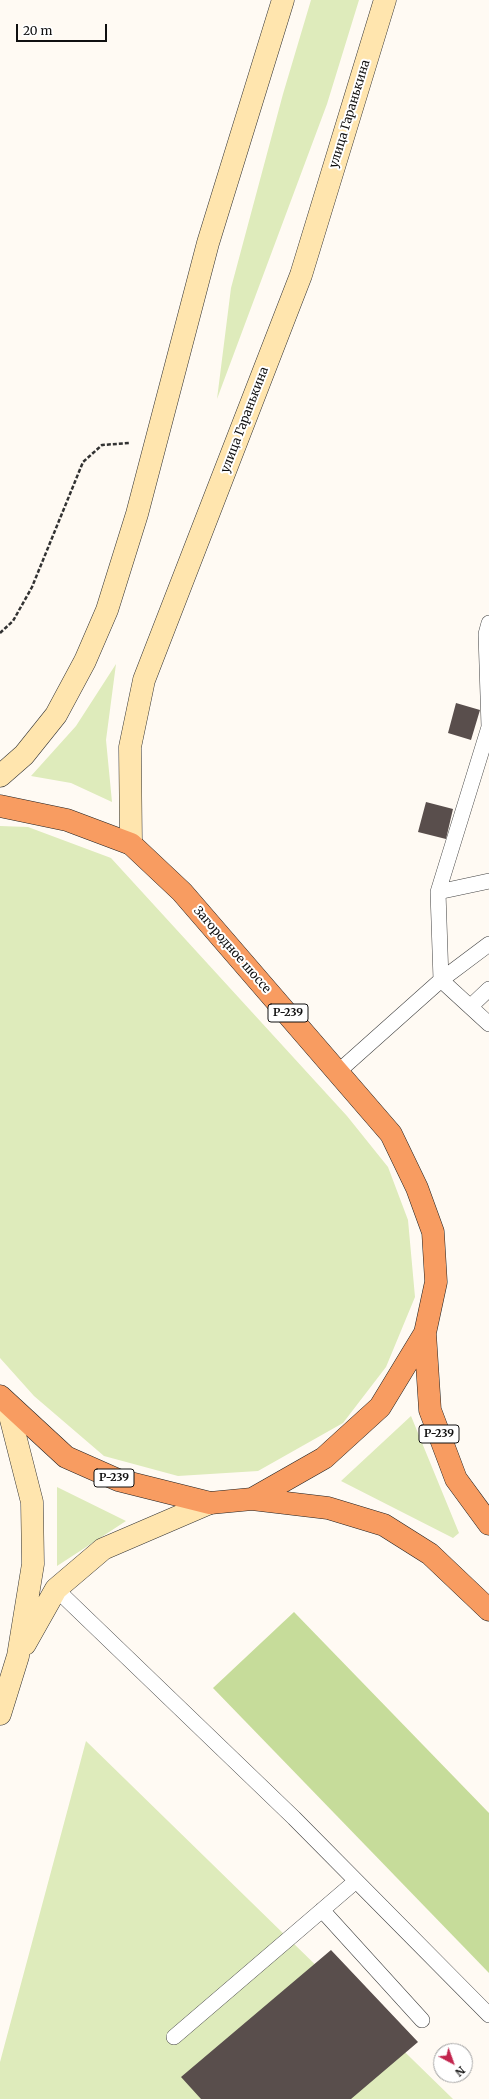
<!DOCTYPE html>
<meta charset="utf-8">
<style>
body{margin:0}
#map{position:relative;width:489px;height:2099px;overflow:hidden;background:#fffaf3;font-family:Merriweather,serif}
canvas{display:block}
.north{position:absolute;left:433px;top:2043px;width:40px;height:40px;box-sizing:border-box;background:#fff;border:1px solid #9f9f9f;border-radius:50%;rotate:139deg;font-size:11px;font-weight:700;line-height:16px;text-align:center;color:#101010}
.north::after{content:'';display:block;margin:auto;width:14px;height:18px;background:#c3254e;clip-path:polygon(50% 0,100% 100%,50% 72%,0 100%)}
.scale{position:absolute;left:16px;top:24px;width:91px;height:18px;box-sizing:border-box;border:2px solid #101010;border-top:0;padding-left:5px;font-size:12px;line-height:14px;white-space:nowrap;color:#101010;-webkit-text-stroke:3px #fff;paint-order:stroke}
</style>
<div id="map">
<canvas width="489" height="2099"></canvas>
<div class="north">N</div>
<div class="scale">20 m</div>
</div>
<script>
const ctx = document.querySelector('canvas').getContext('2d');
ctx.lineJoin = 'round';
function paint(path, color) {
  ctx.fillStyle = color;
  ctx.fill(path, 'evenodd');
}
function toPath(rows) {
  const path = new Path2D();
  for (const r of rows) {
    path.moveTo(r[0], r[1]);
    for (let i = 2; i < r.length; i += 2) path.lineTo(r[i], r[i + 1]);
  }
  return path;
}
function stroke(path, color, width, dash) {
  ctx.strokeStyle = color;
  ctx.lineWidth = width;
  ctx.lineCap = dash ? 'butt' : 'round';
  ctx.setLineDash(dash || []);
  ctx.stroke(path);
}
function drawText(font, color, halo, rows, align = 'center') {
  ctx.font = font + ' Merriweather,serif';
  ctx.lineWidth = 4;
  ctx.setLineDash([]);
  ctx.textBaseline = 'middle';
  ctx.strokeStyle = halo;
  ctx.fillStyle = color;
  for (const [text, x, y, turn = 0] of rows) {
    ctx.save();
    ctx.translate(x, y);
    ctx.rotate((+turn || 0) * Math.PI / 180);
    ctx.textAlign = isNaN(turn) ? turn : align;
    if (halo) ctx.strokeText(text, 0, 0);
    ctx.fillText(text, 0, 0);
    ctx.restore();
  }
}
const green = toPath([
 [311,0,359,0,327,104,217,399,231,288,283,94],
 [116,664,106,740,112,802,71,783,31,776,76,726],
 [0,826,28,827,111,858,347,1116,388,1167,408,1220,415,1297,386,1367,343,1423,258,1471,178,1476,104,1456,34,1396,0,1358],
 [411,1416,459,1533,453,1538,341,1481],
 [57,1487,126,1521,57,1566],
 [86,1741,453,2099,0,2099,0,2062]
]);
const forest = toPath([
 [294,1612,489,1813,489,1973,213,1688]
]);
const building = toPath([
 [456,703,480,710,471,740,448,733],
 [426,802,453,809,446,839,418,832],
 [331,1950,418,2042,351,2099,201,2099,181,2077]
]);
const path = toPath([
 [0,633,13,621,32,587,83,462,102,445,129,443]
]);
const service = toPath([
 [489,623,486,634,489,727,438,892,441,980,489,1024],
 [438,892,489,881],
 [471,1006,489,989],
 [339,1071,441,980,489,944],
 [56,1589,294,1818,489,2015],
 [322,1910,422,2020],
 [174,2037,356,1881]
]);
const secondary = toPath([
 [0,776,24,755,56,715,85,661,107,610,137,514,208,243,283,0],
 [131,844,130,747,144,680,301,275,385,0],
 [25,1644,56,1589,103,1549,210,1503],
 [0,1714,18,1656,33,1564,32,1502,7,1404]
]);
const trunk = toPath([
 [0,806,67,820,131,844,182,892,391,1134,417,1188,433,1232,436,1282,425,1333,430,1410,456,1479,489,1524],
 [0,1396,66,1457,118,1480,210,1503,252,1499,328,1508,384,1525,430,1554,489,1610],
 [252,1499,324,1458,380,1407,425,1333]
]);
const shields = [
 [288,1013,40],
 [439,1434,40],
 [114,1478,40]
];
const shieldNames = [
 ["Р-239",288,1013],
 ["Р-239",439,1434],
 ["Р-239",114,1478]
];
const streetNames = [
 ["улица Гаранькина",350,114,-73],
 ["улица Гаранькина",245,420,-69],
 ["Загородное шоссе",232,950,49]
];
paint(green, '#deebbb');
paint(forest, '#c6dc9a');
paint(building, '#594e4c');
stroke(service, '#434343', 16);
stroke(secondary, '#323232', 23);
stroke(trunk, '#212121', 23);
stroke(path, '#323232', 2.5, [4, 2]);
stroke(service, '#fff', 15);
stroke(secondary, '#ffe5ae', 22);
stroke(trunk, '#f89c61', 22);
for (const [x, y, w] of shields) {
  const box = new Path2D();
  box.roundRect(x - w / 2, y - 9, w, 18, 3);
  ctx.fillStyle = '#fff';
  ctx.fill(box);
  stroke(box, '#101010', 1);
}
drawText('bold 11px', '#101010', null, shieldNames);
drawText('12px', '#101010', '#fff', streetNames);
</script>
